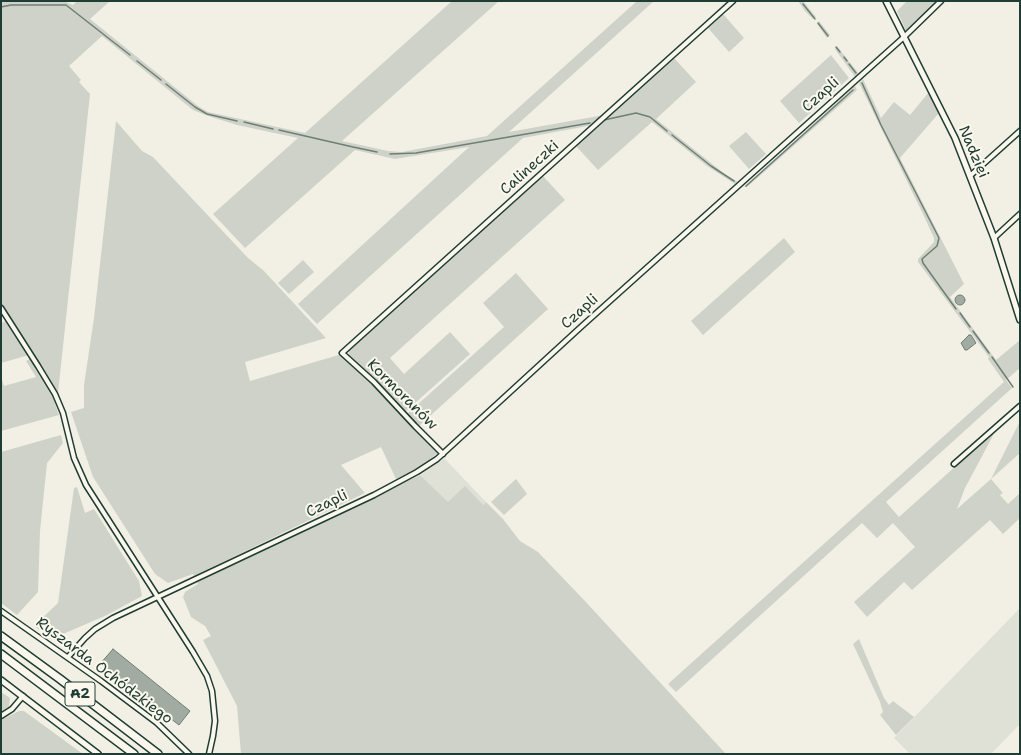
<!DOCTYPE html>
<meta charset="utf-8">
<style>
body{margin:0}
#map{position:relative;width:1021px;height:755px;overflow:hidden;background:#f2f0e5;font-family:"Shantell Sans",sans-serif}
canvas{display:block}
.frame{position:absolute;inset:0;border:2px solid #1f3d34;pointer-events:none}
</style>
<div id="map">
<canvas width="1021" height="755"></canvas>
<div class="frame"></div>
</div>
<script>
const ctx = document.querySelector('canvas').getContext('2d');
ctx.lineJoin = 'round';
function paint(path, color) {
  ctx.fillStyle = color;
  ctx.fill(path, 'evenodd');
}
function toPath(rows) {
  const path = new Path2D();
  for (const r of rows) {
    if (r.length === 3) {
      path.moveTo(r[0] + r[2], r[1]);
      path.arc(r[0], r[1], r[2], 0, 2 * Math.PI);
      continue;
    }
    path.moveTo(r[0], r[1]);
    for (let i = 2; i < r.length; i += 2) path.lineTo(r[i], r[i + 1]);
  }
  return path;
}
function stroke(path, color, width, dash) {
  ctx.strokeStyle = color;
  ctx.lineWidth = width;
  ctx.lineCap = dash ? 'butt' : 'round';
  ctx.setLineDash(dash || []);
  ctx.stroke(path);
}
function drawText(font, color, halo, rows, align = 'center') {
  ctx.font = font + ' "Shantell Sans",sans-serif';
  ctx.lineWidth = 4;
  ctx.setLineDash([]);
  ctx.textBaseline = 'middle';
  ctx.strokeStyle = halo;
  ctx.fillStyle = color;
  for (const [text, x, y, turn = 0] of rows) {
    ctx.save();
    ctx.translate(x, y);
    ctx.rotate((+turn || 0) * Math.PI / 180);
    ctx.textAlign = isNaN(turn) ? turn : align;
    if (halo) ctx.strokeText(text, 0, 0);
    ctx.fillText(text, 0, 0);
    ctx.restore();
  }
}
const built = toPath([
 [444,458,486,502,465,520,420,475],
 [1020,608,1020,724,991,754,910,754,894,738]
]);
const green = toPath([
 [1,1,64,1,73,5,77,1,110,1,90,19,198,106,208,112,305,133,452,1,499,1,342,141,388,151,402,152,487,136,637,1,654,1,509,132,604,115,593,125,523,138,317,324,298,304,469,147,395,159,355,150,245,248,213,214,298,138,237,125,208,116,193,110,102,36,69,66,81,80,79,82,90,94,58,393,56,393,45,373,16,330,1,304],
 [798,1,803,1,816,17,813,19,805,11],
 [907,1,937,1,906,31,897,11],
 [722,15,724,15,744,38,729,52,708,28],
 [819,21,830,35,827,38,817,24],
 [837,46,859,74,855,77,835,49],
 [831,55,849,78,799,123,780,101],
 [674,58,696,82,656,119,726,175,738,182,735,184,707,166,652,122,598,170,575,145],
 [863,79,881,118,894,102,910,115,929,92,939,113,900,158,964,284,950,297,996,360,1020,340,1020,368,1006,380,1012,388,886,502,899,517,996,430,965,488,957,509,991,479,1020,421,1020,453,991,479,1003,493,1000,495,1008,504,1020,493,1020,518,1003,534,990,520,912,590,904,582,867,617,854,602,915,547,893,523,877,538,862,523,676,692,668,684,1004,382,988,359,989,357,918,262,918,259,934,242,934,238,922,212,859,83],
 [855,86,857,90,747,187,744,187],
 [116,121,142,151,153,157,248,258,264,271,326,338,245,362,250,381,342,354,439,452,416,470,396,479,381,447,341,465,365,493,194,576,193,574,168,583,155,574,93,477,71,412,84,408,84,385,94,318],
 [746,132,766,154,749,169,729,146],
 [543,176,565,200,390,358,404,374,450,332,470,354,405,412,349,355,349,349],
 [784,238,795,252,703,335,691,321],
 [303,260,314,272,289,294,278,283],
 [516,273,548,309,419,426,407,414,504,327,483,303],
 [6,321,29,355,1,363,1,323],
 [31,358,52,395,59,415,1,431,1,377,4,386,36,377,26,361],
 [61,435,63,443,47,463,40,531,38,592,17,615,1,603,1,452],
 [420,475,448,502,465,486,483,505,486,502,503,519,520,541,538,552,584,600,726,754,241,754,237,706,203,640,211,636,205,626,191,617,183,597,185,592,198,584,197,582],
 [516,479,527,494,504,515,491,502],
 [77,487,85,513,94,509,139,581,142,596,107,615,63,634,56,641,34,626,58,603,74,488],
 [859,639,884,698,889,705,893,701,914,717,896,735,880,715,883,712,880,702,853,644],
 [1,692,10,698,9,707,1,712],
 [19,711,24,711,83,754,1,754,1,720]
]);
const water = toPath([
 [960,300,5],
 [969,335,971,335,976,343,967,350,965,350,961,343,969,335],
 [113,649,190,711,179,725,100,664,113,649]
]);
const stream = toPath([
 [803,4,815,19],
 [1,7,11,5,66,5,130,55],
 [818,23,828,36],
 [836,47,840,52],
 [844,57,847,61],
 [137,61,161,80],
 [849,64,856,73],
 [862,83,881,125,939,238,937,246,922,259,923,263,956,309],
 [166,84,195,107,207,114,237,121],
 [604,120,636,113,650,117,667,131],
 [244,122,273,129],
 [279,130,353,147,377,152],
 [672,135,711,166,734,181],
 [390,154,416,153,590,123],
 [746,186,853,90],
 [960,313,970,327],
 [973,331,989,353],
 [992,357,1013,387]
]);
const minor = toPath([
 [971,175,1020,131],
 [994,238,1020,214],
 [1,308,38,366,55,394,63,413,74,458,86,485,193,652,207,676,212,691,215,721,213,736,209,754],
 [443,454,415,426,374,382,342,353,733,1],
 [954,464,1020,406],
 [1,611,101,681,157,723,189,754],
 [68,657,85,638,95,629,113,618,374,495,417,472,437,459,582,326,904,37,941,1],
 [1,716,12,709,23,696]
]);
const tertiary = toPath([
 [886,1,955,138,994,238,1020,320],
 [1,680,98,754]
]);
const motorway = toPath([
 [1,636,60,679,158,754],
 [1,654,134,754]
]);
const shields = [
 [80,694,30]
];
const shieldNames = [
 ["A2",80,694]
];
const streetNames = [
 ["Czapli",821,95,-42],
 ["Nadziei",973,152,67],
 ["Calineczki",530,168,-42],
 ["Czapli",580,312,-42],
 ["Kormoranów",402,395,45],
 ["Czapli",327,504,-26],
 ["Ryszarda Ochódzkiego",104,671,37]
];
paint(built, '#e0e1d6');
paint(green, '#cfd2c8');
paint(water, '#a2aba1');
stroke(water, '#6e7f75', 1);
stroke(stream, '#6e7f75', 1.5);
stroke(minor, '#1f3d34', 7);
stroke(tertiary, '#1f3d34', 8);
stroke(motorway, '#1f3d34', 10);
stroke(minor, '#fbf7ec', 4);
stroke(tertiary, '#fbf7ec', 5);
stroke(motorway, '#fbf7ec', 7);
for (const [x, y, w] of shields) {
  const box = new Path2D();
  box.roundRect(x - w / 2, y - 12, w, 24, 3);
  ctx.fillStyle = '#fbf7ec';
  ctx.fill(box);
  stroke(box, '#1f3d34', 1);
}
drawText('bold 14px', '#1f3d34', null, shieldNames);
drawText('15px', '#1f3d34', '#fbf7ec', streetNames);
</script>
